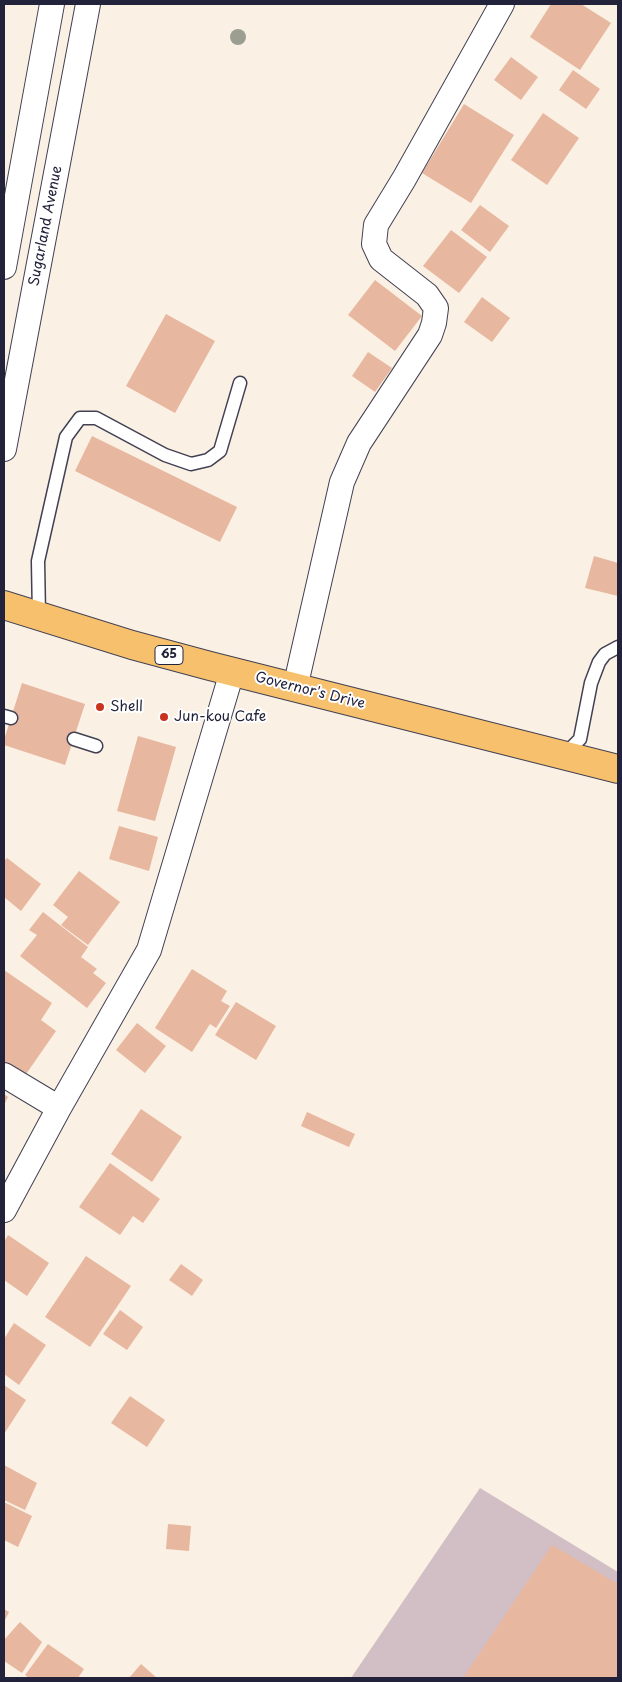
<!DOCTYPE html>
<style>
body{margin:0}
#map{position:relative;width:622px;height:1682px;overflow:hidden;background:#faf0e3;font-family:"Playpen Sans",sans-serif}
canvas{display:block}
.frame{position:absolute;inset:0;border:5px solid #22223b;pointer-events:none}
</style>
<div id="map">
<canvas width="622" height="1682"></canvas>
<div class="frame"></div>
</div>
<script>
const ctx = document.querySelector('canvas').getContext('2d');
ctx.lineJoin = 'round';
function paint(path, color) {
  ctx.fillStyle = color;
  ctx.fill(path, 'evenodd');
}
function toPath(rows) {
  const path = new Path2D();
  for (const r of rows) {
    path.moveTo(r[0], r[1]);
    for (let i = 2; i < r.length; i += 2) path.lineTo(r[i], r[i + 1]);
  }
  return path;
}
function stroke(path, color, width, dash) {
  ctx.strokeStyle = color;
  ctx.lineWidth = width;
  ctx.lineCap = dash ? 'butt' : 'round';
  ctx.setLineDash(dash || []);
  ctx.stroke(path);
}
function drawText(font, color, halo, rows, align = 'center') {
  ctx.font = font + ' "Playpen Sans",sans-serif';
  ctx.lineWidth = 4;
  ctx.setLineDash([]);
  ctx.textBaseline = 'middle';
  ctx.strokeStyle = halo;
  ctx.fillStyle = color;
  for (const [text, x, y, turn = 0] of rows) {
    ctx.save();
    ctx.translate(x, y);
    ctx.rotate((+turn || 0) * Math.PI / 180);
    ctx.textAlign = isNaN(turn) ? turn : align;
    if (halo) ctx.strokeText(text, 0, 0);
    ctx.fillText(text, 0, 0);
    ctx.restore();
  }
}
const industrial = toPath([
 [480,1488,618,1572,618,1678,351,1678]
]);
const building = toPath([
 [551,4,581,4,611,23,580,70,530,37],
 [511,57,538,77,521,100,494,80],
 [573,70,600,89,586,109,559,90],
 [464,104,514,135,471,203,422,173],
 [543,113,579,138,547,185,511,160],
 [480,205,509,226,490,252,461,230],
 [451,230,487,257,459,293,423,266],
 [375,280,422,316,395,351,348,315],
 [482,297,510,318,492,342,464,322],
 [166,314,215,341,175,413,126,386],
 [368,352,392,368,375,392,352,376],
 [92,436,237,507,220,542,75,471],
 [594,556,618,563,618,596,585,588],
 [22,683,85,704,65,765,4,745,4,740],
 [138,736,176,747,155,821,117,811],
 [119,826,158,837,149,871,109,859],
 [7,858,41,884,21,911,4,897,4,861],
 [79,871,120,902,88,945,61,925,68,917,53,905],
 [43,912,88,947,81,957,97,969,93,973,106,983,87,1008,20,956,37,935,29,930],
 [192,969,227,991,221,1001,230,1006,216,1028,210,1024,192,1052,155,1028],
 [4,970,52,1003,41,1020,56,1031,24,1077,4,1063],
 [236,1002,276,1026,256,1060,215,1035],
 [137,1023,166,1046,145,1073,116,1050],
 [4,1094,8,1097,4,1105],
 [141,1109,182,1137,152,1182,111,1154],
 [307,1112,355,1134,349,1147,301,1126],
 [110,1163,160,1199,143,1223,133,1216,120,1235,79,1207],
 [8,1235,49,1263,27,1296,4,1280,4,1242],
 [86,1256,131,1286,90,1347,45,1317],
 [181,1264,203,1280,192,1296,169,1280],
 [120,1310,143,1327,127,1350,103,1334],
 [14,1323,46,1345,19,1385,4,1374,4,1339],
 [4,1385,26,1400,4,1434],
 [130,1396,165,1420,147,1447,111,1423],
 [4,1465,37,1483,25,1510,4,1500],
 [4,1502,32,1516,18,1547,4,1540],
 [168,1524,191,1526,189,1551,166,1549],
 [552,1545,618,1584,618,1678,463,1678],
 [4,1609,9,1612,4,1622],
 [20,1622,42,1642,22,1673,4,1661,4,1640],
 [48,1644,84,1669,78,1678,29,1678,25,1675],
 [141,1664,157,1678,129,1678]
]);
const service = toPath([
 [39,616,38,561,66,437,80,418,96,418,165,455,191,464,208,460,220,451,240,383],
 [4,716,11,718],
 [74,739,96,746],
 [561,750,569,750,580,739,591,683,599,662,605,654,618,647]
]);
const minor = toPath([
 [4,267,52,4],
 [4,449,88,4],
 [295,688,342,482,359,443,430,335,434,323,436,308,427,295,381,259,374,244,376,225,404,179,502,4],
 [4,1075,59,1108],
 [4,1210,59,1108,149,950,232,672]
]);
const primary = toPath([
 [4,605,132,645,210,666,618,769]
]);
const trees = [
 [238,37]
];
const markers = [
 [100,707,5,"#c8321e"],
 [164,717,5,"#c8321e"]
];
const shields = [
 [169,655,28]
];
const shieldNames = [
 ["65",169,655]
];
const streetNames = [
 ["Sugarland Avenue",46,226,-79],
 ["Governor's Drive",310,691,14]
];
const poiNames = [
 ["Shell",110,707],
 ["Jun-kou Cafe",174,717]
];
paint(industrial, '#d2bec5');
paint(building, '#e8b79f');
stroke(service, '#424154', 15);
stroke(minor, '#424154', 26);
stroke(primary, '#424154', 30);
stroke(service, '#fff', 12);
stroke(minor, '#fff', 24);
stroke(primary, '#f7c06c', 28);
ctx.fillStyle = '#9b9f92';
for (const [x, y] of trees) {
  ctx.beginPath();
  ctx.arc(x, y, 8, 0, 2 * Math.PI);
  ctx.fill();
}
for (const [x, y, r, color] of markers) {
  const dot = new Path2D();
  dot.arc(x, y, r, 0, 2 * Math.PI);
  ctx.fillStyle = color;
  ctx.fill(dot);
  stroke(dot, '#fff', 2);
}
for (const [x, y, w] of shields) {
  const box = new Path2D();
  box.roundRect(x - w / 2, y - 9.5, w, 19, 4);
  ctx.fillStyle = '#fff';
  ctx.fill(box);
  stroke(box, '#22223b', 1);
}
drawText('bold 12px', '#22223b', null, shieldNames);
drawText('14px', '#22223b', '#fff', streetNames);
drawText('14px', '#22223b', '#fff', poiNames, 'left');
</script>
